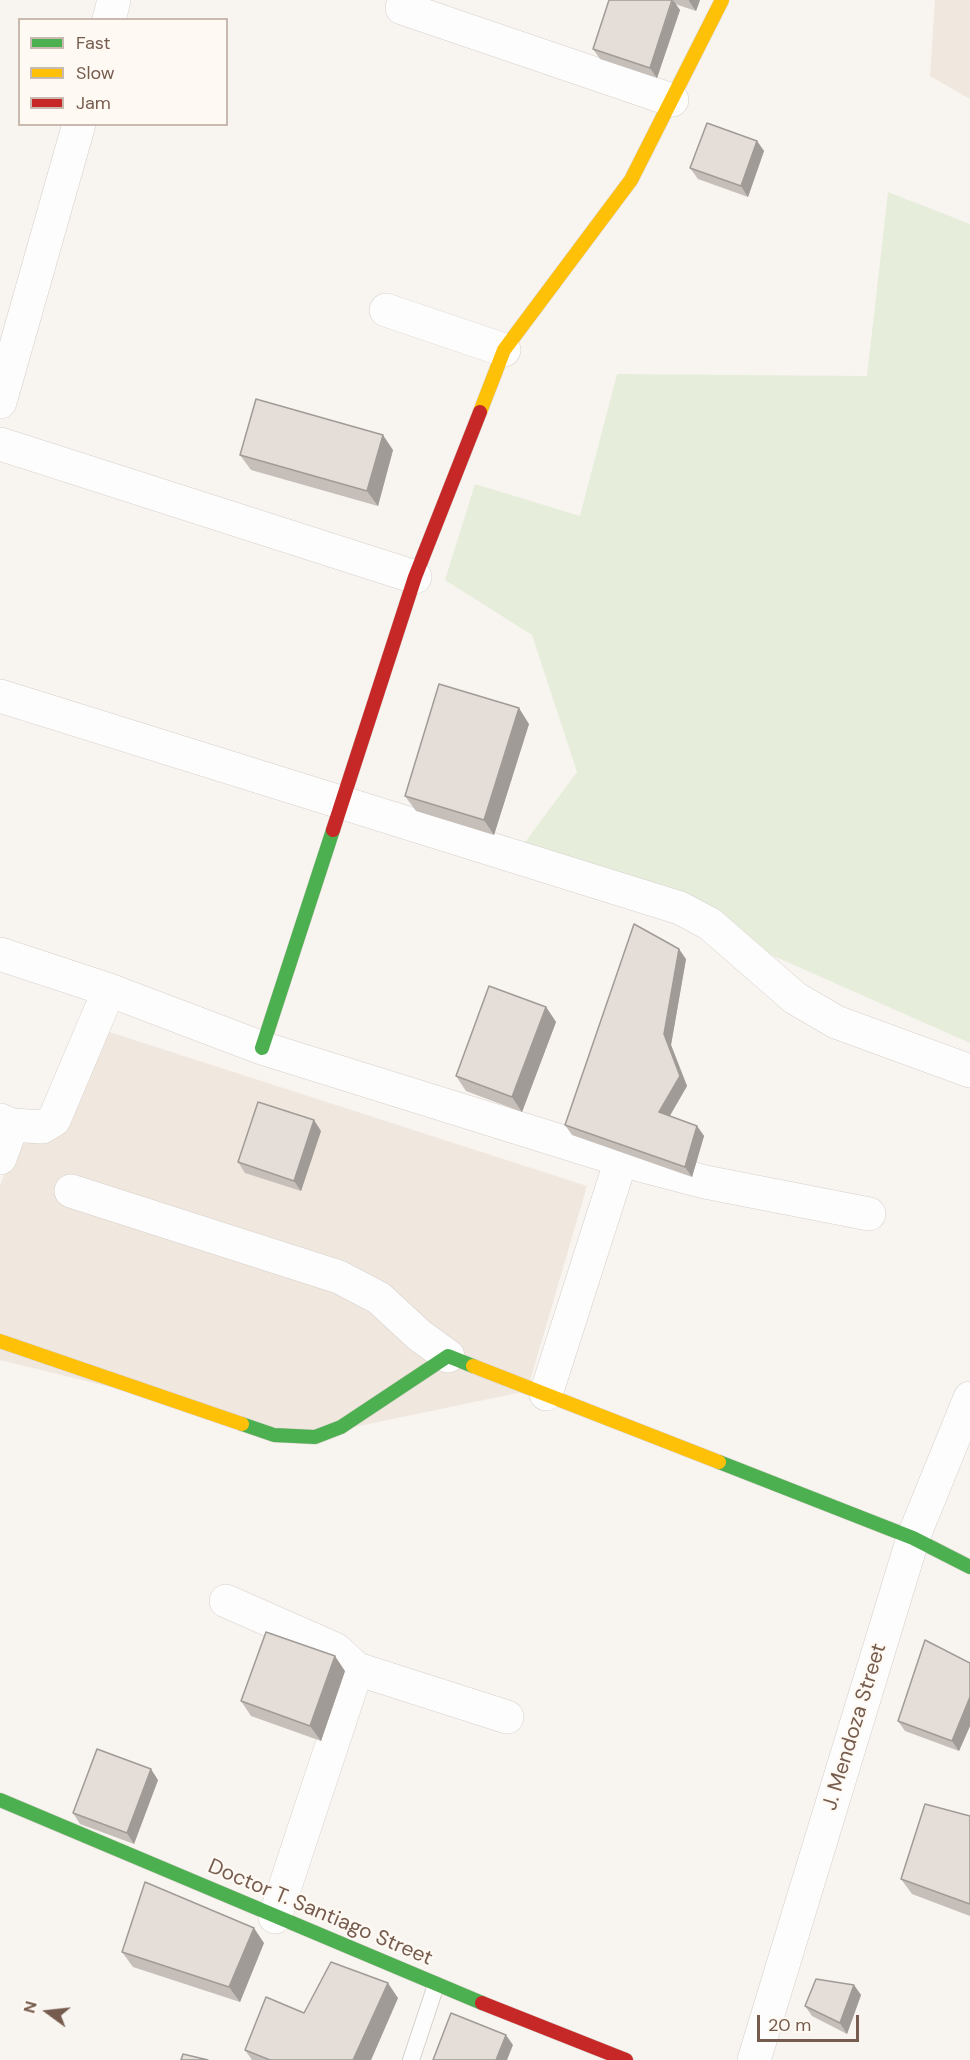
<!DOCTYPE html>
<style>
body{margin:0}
#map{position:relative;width:970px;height:2060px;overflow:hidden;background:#f8f4f0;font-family:"DM Sans",sans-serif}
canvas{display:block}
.legend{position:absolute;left:18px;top:18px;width:210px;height:108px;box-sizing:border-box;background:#fef9f2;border:2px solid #c8bab1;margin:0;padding:8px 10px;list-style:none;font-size:18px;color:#765c4f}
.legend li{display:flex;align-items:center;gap:12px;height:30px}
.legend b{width:30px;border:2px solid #c8bab1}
.north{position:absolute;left:18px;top:1982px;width:60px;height:60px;-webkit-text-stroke:4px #fef9f2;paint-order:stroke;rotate:285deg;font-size:16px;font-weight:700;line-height:24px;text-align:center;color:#765c4f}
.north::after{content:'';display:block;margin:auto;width:21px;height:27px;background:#765c4f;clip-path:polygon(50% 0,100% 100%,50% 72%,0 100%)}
.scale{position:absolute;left:757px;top:2015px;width:102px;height:27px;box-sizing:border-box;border:3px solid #765c4f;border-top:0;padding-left:8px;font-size:18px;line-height:21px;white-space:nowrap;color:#765c4f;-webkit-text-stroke:4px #fef9f2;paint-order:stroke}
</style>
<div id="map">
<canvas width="970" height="2060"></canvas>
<ul class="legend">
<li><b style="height:8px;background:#4caf50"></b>Fast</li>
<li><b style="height:8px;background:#ffc107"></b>Slow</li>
<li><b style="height:8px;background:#c62828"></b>Jam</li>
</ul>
<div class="north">N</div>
<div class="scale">20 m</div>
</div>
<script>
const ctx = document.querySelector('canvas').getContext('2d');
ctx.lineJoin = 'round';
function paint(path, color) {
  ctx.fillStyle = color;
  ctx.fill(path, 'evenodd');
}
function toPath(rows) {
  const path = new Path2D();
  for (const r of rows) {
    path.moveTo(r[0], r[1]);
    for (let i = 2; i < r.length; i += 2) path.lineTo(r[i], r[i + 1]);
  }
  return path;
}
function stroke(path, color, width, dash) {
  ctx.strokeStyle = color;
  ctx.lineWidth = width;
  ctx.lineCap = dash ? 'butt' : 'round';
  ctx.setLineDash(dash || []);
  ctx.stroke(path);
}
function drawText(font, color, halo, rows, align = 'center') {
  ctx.font = font + ' "DM Sans",sans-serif';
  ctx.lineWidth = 4.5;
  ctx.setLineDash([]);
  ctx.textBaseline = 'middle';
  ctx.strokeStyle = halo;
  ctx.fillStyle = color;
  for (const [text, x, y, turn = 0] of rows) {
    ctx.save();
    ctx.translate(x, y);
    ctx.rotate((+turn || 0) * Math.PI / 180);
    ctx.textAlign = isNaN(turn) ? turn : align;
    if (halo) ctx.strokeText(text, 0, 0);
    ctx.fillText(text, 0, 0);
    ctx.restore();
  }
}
const residential = toPath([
 [935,0,970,0,970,99,930,76],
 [97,1028,587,1186,527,1391,311,1436,0,1360,0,1186,11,1157]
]);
const green = toPath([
 [888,192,970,224,970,1043,523,845,577,772,532,635,445,580,475,484,580,516,617,374,867,376]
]);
const lane = toPath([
 [411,2060,436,1985]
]);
const street = toPath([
 [402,8,672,100],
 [109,20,114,0],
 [386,310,504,350],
 [0,402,79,124],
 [0,444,415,577],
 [0,696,680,908,710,924,795,998,836,1022,970,1071],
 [0,954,109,990,262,1048,621,1160,705,1182,869,1214],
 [0,1120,12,1125,42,1127,54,1120,109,990],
 [0,1158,12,1125],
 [71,1191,339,1277,379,1298,419,1335,448,1356],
 [546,1394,621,1160],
 [226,1601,335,1649,357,1669],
 [275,1917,357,1669,507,1717],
 [754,2060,913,1538,970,1398]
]);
const fast = toPath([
 [262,1048,333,830],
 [242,1424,274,1435,315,1437,341,1427,448,1356,473,1366],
 [719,1462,913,1538,970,1567],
 [0,1800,482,2003]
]);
const slow = toPath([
 [480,412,504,350,631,180,722,0],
 [0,1341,242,1424],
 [473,1366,719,1462]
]);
const jam = toPath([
 [333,830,415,577,480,412],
 [482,2003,626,2060]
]);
const wall = toPath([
 [609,0,700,0,696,11,675,4,680,10,657,78,600,59,593,49],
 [757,141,764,151,748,197,698,179,690,168],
 [393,450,378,506,251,470,240,455],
 [529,724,494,835,416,811,405,796],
 [686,959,671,1045,687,1086,670,1116,697,1126,704,1136,692,1177,572,1135,565,1125],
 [546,1007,556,1022,522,1112,466,1091,456,1076],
 [321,1131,301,1191,245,1173,238,1162],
 [970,1663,970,1726,959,1751,905,1731,898,1721],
 [345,1671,321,1741,251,1716,241,1701],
 [158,1780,134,1844,80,1824,73,1813],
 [970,1816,970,1916,912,1894,901,1879],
 [264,1943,240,2002,133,1967,122,1952],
 [854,1985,861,1995,847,2034,812,2016,805,2006],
 [398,1998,371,2060,252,2060,245,2050,304,2013]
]);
const shadedWall = toPath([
 [673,0,680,10,657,78,650,68],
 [689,0,700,0,696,11,689,1],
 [757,141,764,151,748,197,741,186],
 [383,435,393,450,378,506,367,491],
 [519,708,529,724,494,835,484,820],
 [679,949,686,959,671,1045,687,1086,666,1122,659,1112,664,1034],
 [546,1007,556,1022,522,1112,512,1097],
 [314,1120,321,1131,301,1191,294,1181],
 [697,1126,704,1136,692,1177,685,1167],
 [335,1656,345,1671,321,1741,310,1726],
 [970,1697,970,1726,959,1751,952,1741],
 [151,1769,158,1780,134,1844,127,1833],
 [254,1928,264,1943,240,2002,229,1987],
 [388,1983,398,1998,371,2060,353,2060],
 [854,1985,861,1995,847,2034,840,2023],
 [506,2035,513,2045,507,2060,496,2060]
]);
const building = toPath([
 [609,0,672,0,650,68,593,49,609,0],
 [707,123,757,141,741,186,690,168,707,123],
 [256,399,383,435,367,491,240,455,256,399],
 [439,684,519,708,484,820,405,796,439,684],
 [634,924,679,949,664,1034,680,1076,659,1112,697,1126,685,1167,565,1125,634,924],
 [489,986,546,1007,512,1097,456,1076,489,986],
 [258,1102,314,1120,294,1181,238,1162,258,1102],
 [266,1632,335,1656,310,1726,241,1701,266,1632],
 [925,1640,970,1663,970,1697,952,1741,898,1721,925,1640],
 [97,1749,151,1769,127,1833,73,1813,97,1749],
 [925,1804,970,1816,970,1904,901,1879,925,1804],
 [145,1882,254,1928,229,1987,122,1952,145,1882],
 [331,1962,388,1983,353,2060,270,2060,245,2050,266,1997,304,2013,331,1962],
 [816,1979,854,1985,840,2023,805,2006,816,1979],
 [451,2013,506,2035,496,2060,433,2060,451,2013],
 [183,2054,208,2060,181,2060,183,2054]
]);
const streetNames = [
 ["J. Mendoza Street",855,1727,-73],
 ["Doctor T. Santiago Street",320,1913,23]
];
paint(residential, '#f0e7de');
paint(green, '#e6eedb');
stroke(lane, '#d6d0ca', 18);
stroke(street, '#d6d0ca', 34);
stroke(fast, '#d8d1cb', 15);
stroke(slow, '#d8d1cb', 15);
stroke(jam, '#d8d1cb', 15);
stroke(lane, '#fefdfd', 16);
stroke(street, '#fefdfd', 33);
stroke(fast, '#4caf50', 14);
stroke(slow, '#ffc107', 14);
stroke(jam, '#c62828', 14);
paint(wall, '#c5beb9');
paint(shadedWall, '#a09b96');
paint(building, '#e5ddd7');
stroke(building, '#a09b96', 1.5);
drawText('21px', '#765c4f', '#fef9f2', streetNames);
</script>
